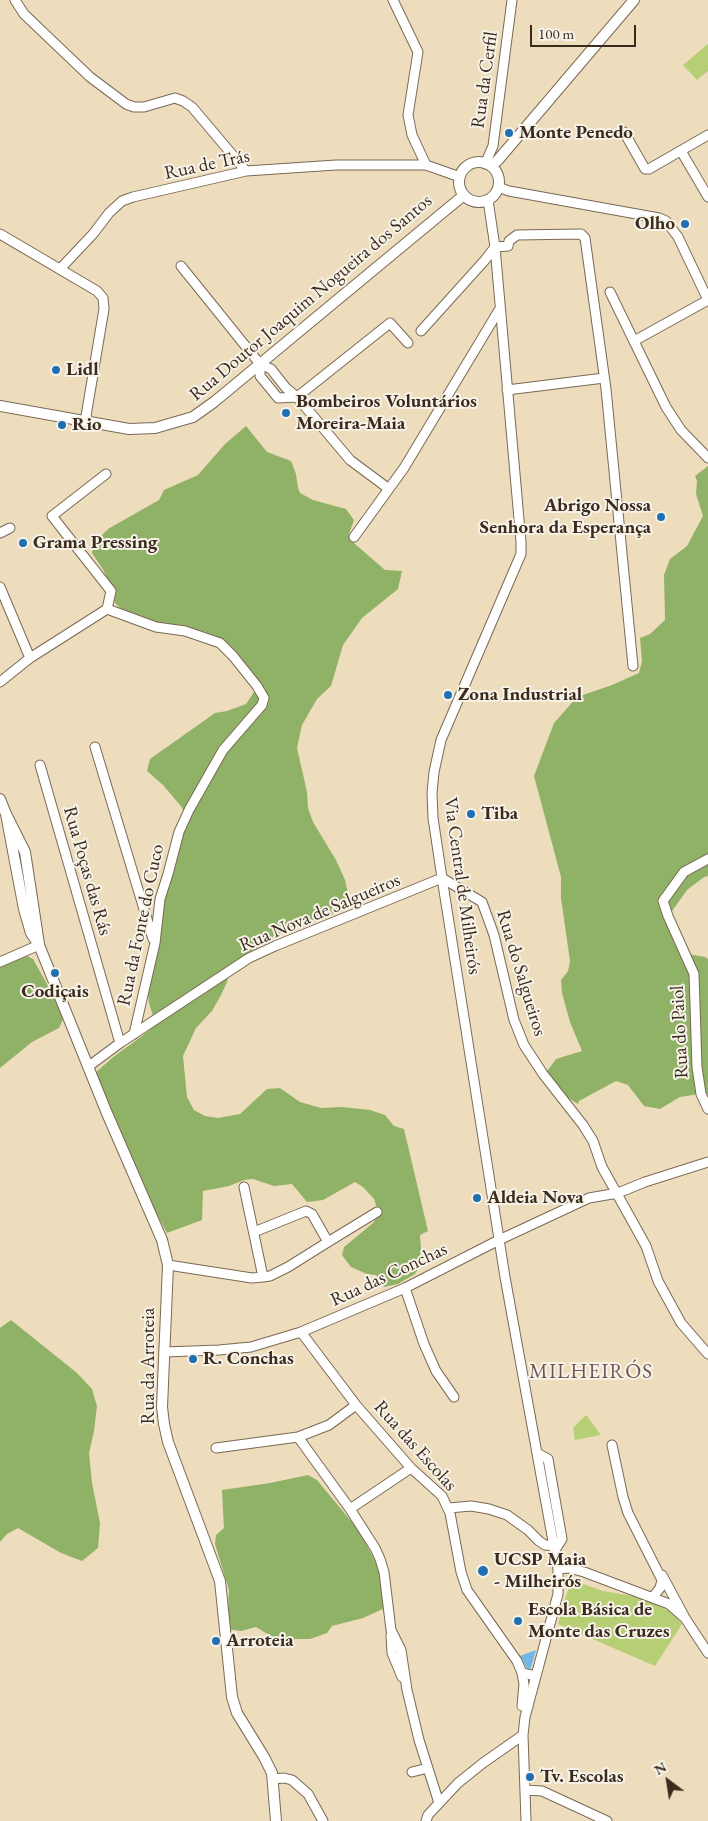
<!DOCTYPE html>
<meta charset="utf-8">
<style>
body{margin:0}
#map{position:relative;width:708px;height:1821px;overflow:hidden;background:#eeddbc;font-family:"EB Garamond",serif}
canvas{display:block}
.north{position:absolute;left:643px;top:1756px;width:50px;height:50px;-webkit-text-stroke:4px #f7f3e8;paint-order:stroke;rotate:329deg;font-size:14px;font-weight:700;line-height:20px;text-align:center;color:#3b2a1e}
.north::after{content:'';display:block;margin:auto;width:18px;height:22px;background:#3b2a1e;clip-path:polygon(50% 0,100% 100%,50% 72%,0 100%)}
.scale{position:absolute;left:530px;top:25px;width:106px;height:22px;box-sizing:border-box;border:2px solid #3b2a1e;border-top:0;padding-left:6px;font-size:15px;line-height:18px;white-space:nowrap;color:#3b2a1e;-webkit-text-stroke:4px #f7f3e8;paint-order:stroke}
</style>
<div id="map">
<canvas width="708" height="1821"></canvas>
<div class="north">N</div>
<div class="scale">100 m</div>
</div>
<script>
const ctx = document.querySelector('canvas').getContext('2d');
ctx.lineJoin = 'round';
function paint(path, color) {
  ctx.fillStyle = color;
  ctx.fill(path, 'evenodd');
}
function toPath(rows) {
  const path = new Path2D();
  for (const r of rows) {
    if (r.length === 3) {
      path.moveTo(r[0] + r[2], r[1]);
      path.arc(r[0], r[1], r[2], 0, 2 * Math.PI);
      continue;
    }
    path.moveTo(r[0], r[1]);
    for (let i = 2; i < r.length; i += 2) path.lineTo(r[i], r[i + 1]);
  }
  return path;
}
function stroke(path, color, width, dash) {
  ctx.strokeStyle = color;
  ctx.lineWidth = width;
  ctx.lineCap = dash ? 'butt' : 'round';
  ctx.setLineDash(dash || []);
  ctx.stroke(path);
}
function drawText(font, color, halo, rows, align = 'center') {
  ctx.font = font + ' "EB Garamond",serif';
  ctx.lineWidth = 4;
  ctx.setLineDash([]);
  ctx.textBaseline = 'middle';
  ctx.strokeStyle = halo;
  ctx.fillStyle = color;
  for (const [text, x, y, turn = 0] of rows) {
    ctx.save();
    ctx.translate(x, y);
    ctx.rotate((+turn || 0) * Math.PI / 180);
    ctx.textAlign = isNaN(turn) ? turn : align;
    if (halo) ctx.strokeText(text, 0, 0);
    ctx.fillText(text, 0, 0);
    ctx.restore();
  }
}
const green = toPath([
 [708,44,708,71,697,80,683,65],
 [586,1415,601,1435,575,1440,573,1428],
 [572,1580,603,1591,634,1596,654,1603,671,1612,682,1624,655,1666,558,1624,565,1599]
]);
const forest = toPath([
 [246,426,267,452,291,461,296,474,298,488,300,493,313,500,346,509,354,520,349,534,355,544,385,570,402,571,398,589,362,618,343,645,331,686,317,699,302,725,297,748,307,792,308,808,313,822,336,860,345,880,350,903,332,914,290,928,249,952,231,967,227,982,221,995,212,1011,196,1028,183,1056,187,1097,194,1110,205,1116,218,1118,240,1114,267,1089,280,1088,300,1102,321,1108,342,1107,370,1110,385,1115,394,1126,404,1129,428,1231,420,1235,421,1249,418,1269,415,1274,398,1284,384,1287,376,1275,367,1274,351,1267,342,1255,344,1247,373,1223,379,1214,374,1199,363,1187,355,1182,323,1200,307,1202,292,1184,274,1186,253,1179,244,1180,229,1186,203,1191,202,1220,167,1233,146,1194,94,1074,112,1058,150,1030,154,1019,149,1003,147,985,158,918,187,816,180,805,163,785,147,771,150,759,215,713,227,711,246,704,254,692,254,684,234,659,220,649,123,611,115,603,104,571,92,553,94,543,108,529,159,500,164,490,198,475,225,444],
 [708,466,708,876,704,877,687,890,670,914,688,954,705,957,708,959,708,1097,699,1094,680,1097,660,1109,644,1106,628,1085,616,1081,579,1101,578,1104,546,1084,545,1074,556,1059,582,1051,570,1022,562,993,561,980,568,971,570,961,561,898,561,877,534,776,554,723,577,697,612,685,639,673,642,661,640,638,650,634,665,620,664,575,670,559,687,546,703,516,696,494,697,481,695,476],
 [27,956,33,959,52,993,63,1019,59,1028,32,1042,0,1068,0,967,13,959],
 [11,1320,77,1373,92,1389,97,1406,94,1431,89,1453,92,1483,100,1523,98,1548,82,1561,61,1553,18,1528,7,1534,0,1542,0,1328],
 [308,1475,317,1480,360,1532,383,1577,385,1608,363,1618,332,1626,327,1633,310,1639,296,1639,282,1643,256,1627,241,1631,227,1629,229,1590,215,1544,216,1535,224,1528,222,1490,270,1483]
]);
const water = toPath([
 [536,1650,531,1668,528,1670,520,1656]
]);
const minor = toPath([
 [15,0,24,14,90,77,126,104,134,107,144,107,175,98,183,101,192,107,246,171],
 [393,0,418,52,408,115,412,135,426,165],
 [624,132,645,169,649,169,708,135],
 [681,151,708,197],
 [485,164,493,146,512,0],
 [498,187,509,191,659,218,666,221,678,237,708,300],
 [488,200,495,247,521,542,521,554,441,740,434,772,432,793,433,818,442,878,505,1277,558,1569,558,1594,525,1717,523,1735,526,1821],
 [0,234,97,291,103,298,104,309,85,422],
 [495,247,508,246,509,241,517,235,581,234,585,238,606,389,633,666],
 [181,266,260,364,271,369,286,388,297,397,350,460,389,489],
 [60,269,93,234,109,213,122,201,133,197,246,171,336,165,426,165,460,177],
 [610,292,666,407,681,430,708,458],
 [421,331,485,260,495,247],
 [634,341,708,300],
 [260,364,260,376,278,398,297,397],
 [507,390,604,378],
 [297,397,390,323,408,343],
 [0,533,10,528],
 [354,537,404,468,499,310],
 [0,587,30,658],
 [107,609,156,627,185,631,220,643,233,656,257,686,264,698,262,705,223,750,189,810,179,832,168,874,160,899,155,943,134,1034],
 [0,682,30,658,107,609,111,591,52,516,106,474],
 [95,747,153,939],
 [40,765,120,1043],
 [708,859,684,872,663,901,668,916,694,974,697,1067,701,1094,708,1109],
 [0,962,39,945],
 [89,1066,120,1043,249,958,275,946,442,878,482,902,494,935,514,1020,524,1045,543,1074,583,1125,593,1141,602,1167,646,1246,658,1281,681,1323,708,1354],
 [244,1187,263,1277],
 [328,1242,377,1212],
 [168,1265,252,1278,263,1277,270,1276,288,1267,328,1242,312,1214,306,1211,254,1232],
 [405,1288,424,1344,436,1371,454,1397],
 [301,1332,356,1405,411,1468,442,1496,450,1513,461,1572,467,1590,517,1661,522,1673,536,1676],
 [164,1352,219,1350,251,1347,301,1332,405,1288,499,1240,589,1198,618,1193,645,1182,708,1162],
 [298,1437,350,1509,375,1548,380,1559,384,1572,391,1630,401,1650,407,1690,419,1740,439,1803],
 [612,1445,623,1497,628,1513,662,1580,660,1588,653,1597],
 [216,1448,298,1437,329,1425,356,1405],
 [537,1453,548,1459,562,1539,555,1550],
 [449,1508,471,1506,489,1509,507,1515,528,1530,539,1541,545,1545,554,1546],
 [350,1509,411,1468],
 [558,1569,569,1568,584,1572,669,1604,685,1618,708,1653],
 [662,1575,684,1616],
 [391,1635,392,1653,402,1677],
 [522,1673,524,1684,522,1706,528,1707],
 [412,1772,428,1768],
 [273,1779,284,1778,292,1780,308,1794,323,1821],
 [525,1790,542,1791,607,1821],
 [426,1821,428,1815,458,1783,483,1763,523,1735]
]);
const major = toPath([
 [479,182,20],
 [491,166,498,160,634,0],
 [0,406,129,429,155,428,193,417,214,402,464,195],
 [0,799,6,814,25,852,39,944],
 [6,814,24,909,31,933,39,945,106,1111,162,1240,168,1265,162,1407,164,1424,168,1442,220,1581,232,1697,237,1713,264,1757,272,1773,276,1821]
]);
const markers = [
 [509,133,5,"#1f6fb2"],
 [685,224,5,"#1f6fb2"],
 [56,370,5,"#1f6fb2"],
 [286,413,5,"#1f6fb2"],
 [62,425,5,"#1f6fb2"],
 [661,517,5,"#1f6fb2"],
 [23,543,5,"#1f6fb2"],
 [448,695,5,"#1f6fb2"],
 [471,814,5,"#1f6fb2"],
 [55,973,5,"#1f6fb2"],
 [477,1198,5,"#1f6fb2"],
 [193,1359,5,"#1f6fb2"],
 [483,1571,6,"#1f6fb2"],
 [518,1621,5,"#1f6fb2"],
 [216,1641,5,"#1f6fb2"],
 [530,1777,5,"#1f6fb2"]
];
const streetNames = [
 ["Rua da Cerfil",485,80,-82],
 ["Rua de Trás",207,165,-12],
 ["Rua Doutor Joaquim Nogueira dos Santos",311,298,-40],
 ["Rua Poças das Rás",87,871,74],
 ["Via Central de Milheirós",462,886,82],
 ["Rua Nova de Salgueiros",320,913,-23],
 ["Rua da Fonte do Cuco",141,925,-78],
 ["Rua do Salgueiros",521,973,73],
 ["Rua do Paiol",680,1032,-93],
 ["Rua das Conchas",389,1275,-25],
 ["Rua da Arroteia",149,1366,-90],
 ["Rua das Escolas",415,1446,48]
];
const poiNames = [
 ["Monte Penedo",519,133],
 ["Olho",675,224,"right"],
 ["Lidl",66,370],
 ["Bombeiros Voluntários",296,402],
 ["Moreira-Maia",296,424],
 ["Rio",72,425],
 ["Abrigo Nossa",651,506,"right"],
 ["Senhora da Esperança",651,528,"right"],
 ["Grama Pressing",33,543],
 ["Zona Industrial",458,695],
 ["Tiba",481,814],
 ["Codiçais",55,992,"center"],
 ["Aldeia Nova",487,1198],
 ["R. Conchas",203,1359],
 ["UCSP Maia",494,1560],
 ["- Milheirós",494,1582],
 ["Escola Básica de",528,1610],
 ["Monte das Cruzes",528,1632],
 ["Arroteia",226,1641],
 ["Tv. Escolas",540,1777]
];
const quarterNames = [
 ["MILHEIRÓS",591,1372]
];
paint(green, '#b6cf75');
paint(forest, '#90b266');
paint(water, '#71b8e8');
stroke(minor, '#7a6955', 11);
stroke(major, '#7a6955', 12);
stroke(minor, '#fff', 9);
stroke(major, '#fff', 10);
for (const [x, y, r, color] of markers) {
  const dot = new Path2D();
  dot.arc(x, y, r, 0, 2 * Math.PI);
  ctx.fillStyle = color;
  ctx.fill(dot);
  stroke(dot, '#f7f3e8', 2);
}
drawText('19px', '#3b2a1e', '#f7f3e8', streetNames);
drawText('bold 19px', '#3b2a1e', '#f7f3e8', poiNames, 'left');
ctx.letterSpacing = '1px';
drawText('21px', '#715454', '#f7f3e8', quarterNames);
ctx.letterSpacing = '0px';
</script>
